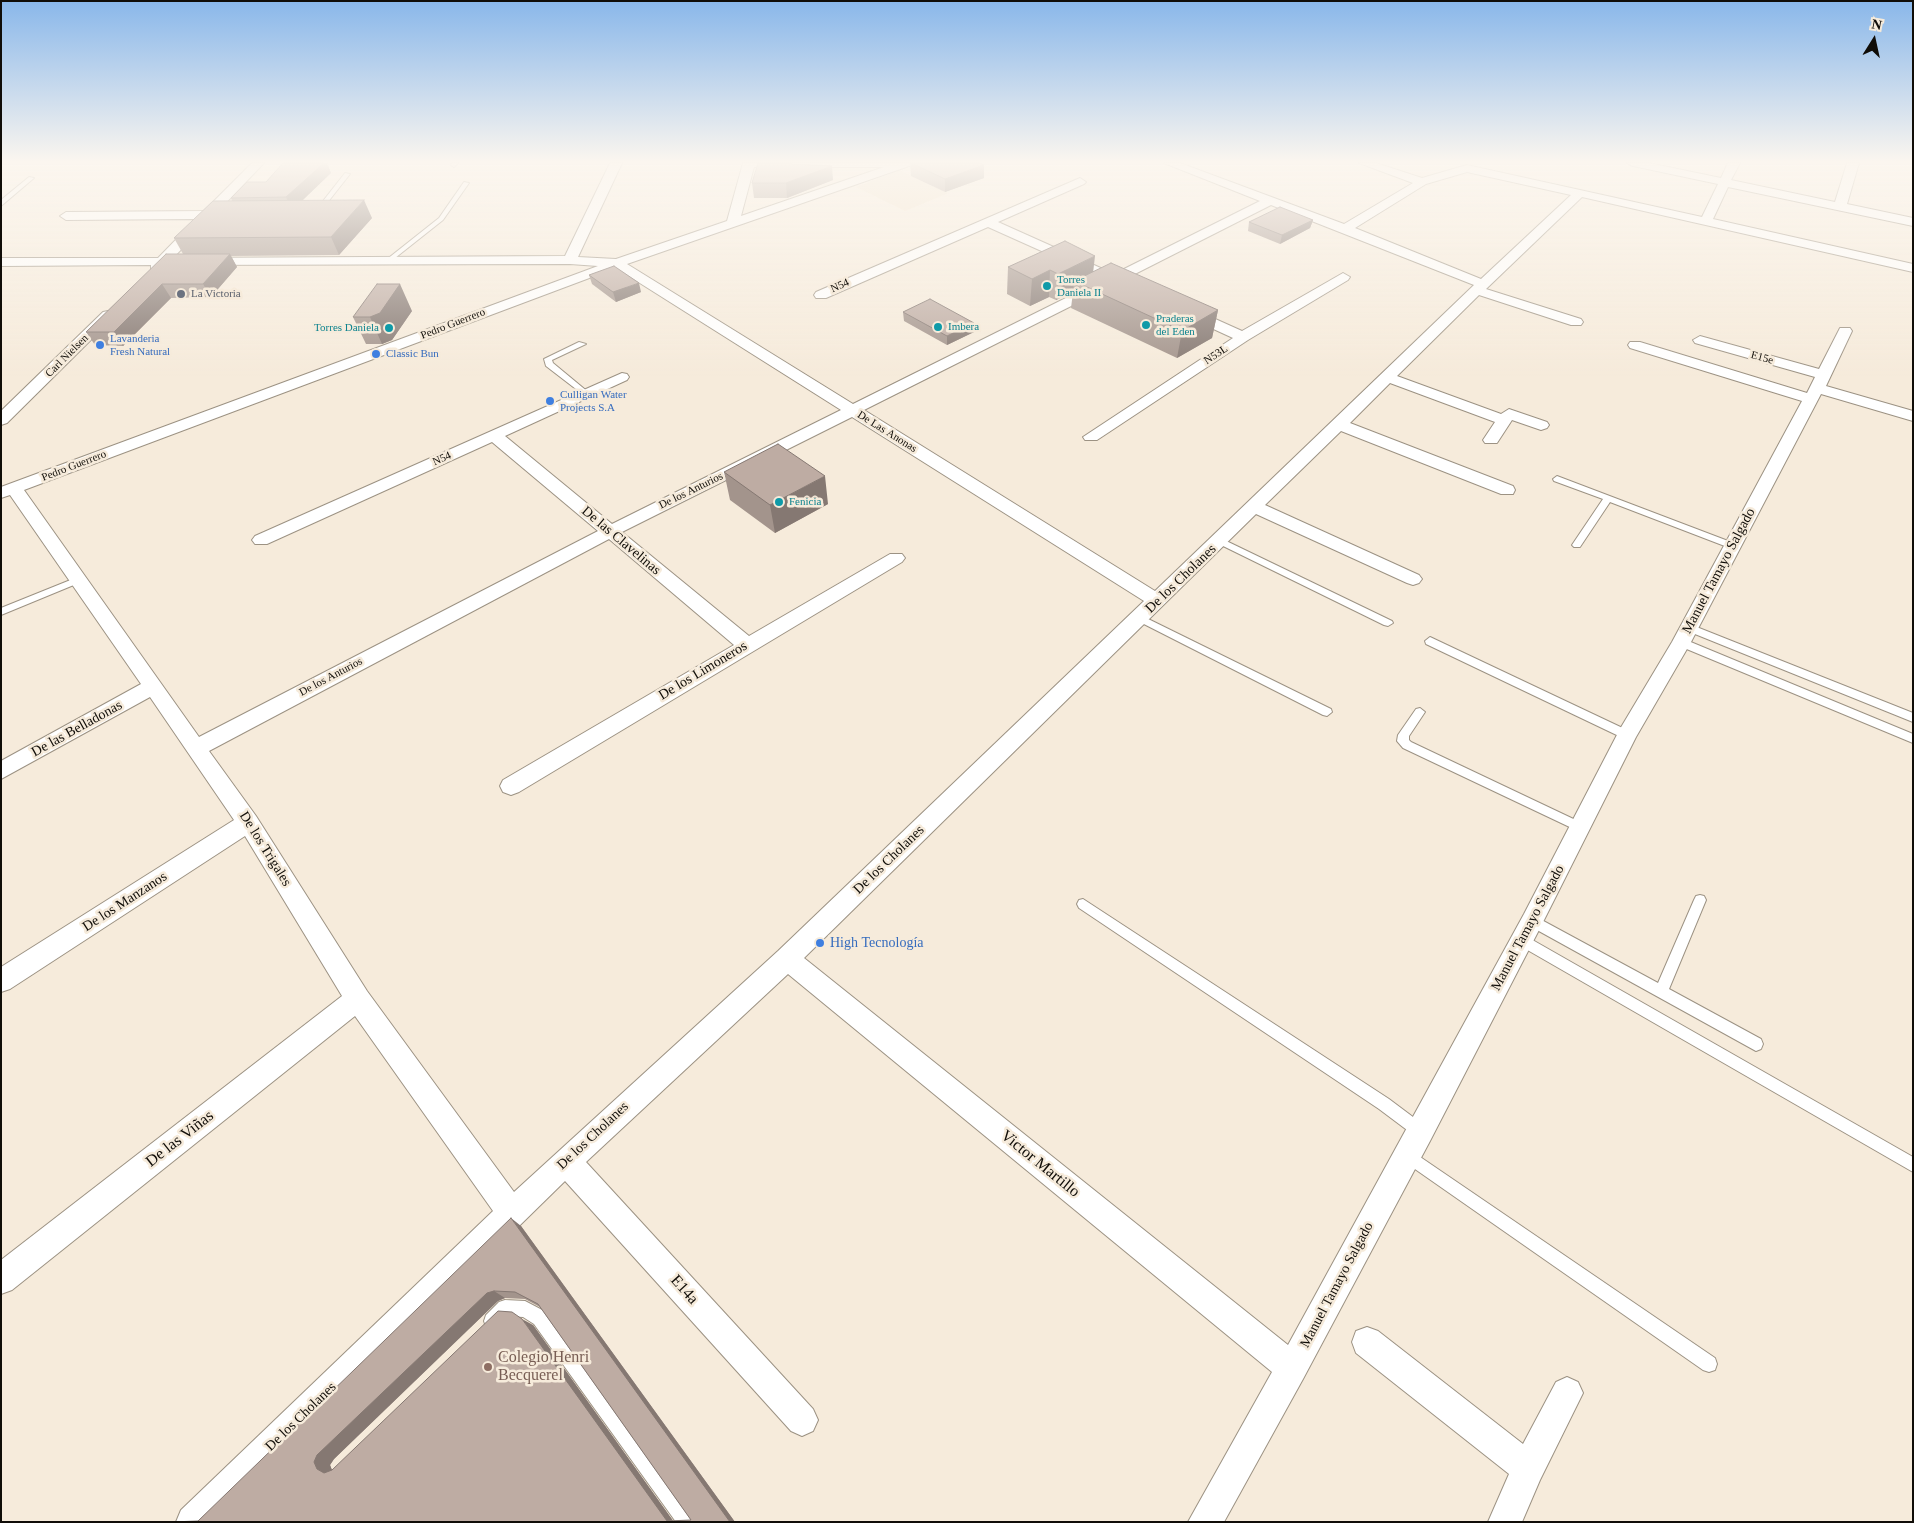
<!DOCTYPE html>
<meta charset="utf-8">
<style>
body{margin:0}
#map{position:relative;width:1914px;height:1523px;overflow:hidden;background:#f6ebdb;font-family:"Times New Roman",serif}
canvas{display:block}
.frame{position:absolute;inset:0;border:2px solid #100d08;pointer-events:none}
.north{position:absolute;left:1849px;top:15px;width:50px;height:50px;-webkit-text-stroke:4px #f6ebdb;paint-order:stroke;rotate:10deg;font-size:14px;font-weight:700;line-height:20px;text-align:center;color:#100d08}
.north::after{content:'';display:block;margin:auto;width:18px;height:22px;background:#100d08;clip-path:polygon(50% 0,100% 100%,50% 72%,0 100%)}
</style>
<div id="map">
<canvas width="1914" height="1523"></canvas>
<div class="frame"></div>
<div class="north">N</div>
</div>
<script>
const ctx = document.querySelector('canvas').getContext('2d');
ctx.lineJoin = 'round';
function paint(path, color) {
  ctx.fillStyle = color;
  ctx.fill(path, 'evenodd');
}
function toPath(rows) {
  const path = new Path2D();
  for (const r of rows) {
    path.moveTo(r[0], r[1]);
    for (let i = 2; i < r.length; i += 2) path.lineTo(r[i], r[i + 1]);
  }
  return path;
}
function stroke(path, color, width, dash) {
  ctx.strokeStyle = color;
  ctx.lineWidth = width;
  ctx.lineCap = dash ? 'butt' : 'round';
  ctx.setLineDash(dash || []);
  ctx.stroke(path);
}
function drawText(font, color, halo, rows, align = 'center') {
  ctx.font = font + ' "Times New Roman",serif';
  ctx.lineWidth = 5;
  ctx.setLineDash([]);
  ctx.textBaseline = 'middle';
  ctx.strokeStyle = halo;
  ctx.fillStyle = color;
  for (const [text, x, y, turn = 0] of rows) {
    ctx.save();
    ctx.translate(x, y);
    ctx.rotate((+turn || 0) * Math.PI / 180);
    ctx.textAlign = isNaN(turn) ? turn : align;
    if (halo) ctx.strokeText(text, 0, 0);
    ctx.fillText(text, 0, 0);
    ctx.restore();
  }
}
const built = toPath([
 [900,170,945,192,949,193,905,211,856,187]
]);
const service = toPath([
 [452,163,458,163,454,167,451,165,452,163],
 [345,173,350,174,320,212,316,212,316,210,345,173],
 [29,177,34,178,1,206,1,200,29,177],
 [464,182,469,183,443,220,390,262,386,262,386,260,439,218,464,182],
 [579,342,586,344,552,360,553,363,588,392,588,396,585,396,546,366,544,359,579,342],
 [1557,476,1736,544,1738,546,1736,548,1730,548,1610,502,1580,547,1574,547,1572,545,1603,499,1554,481,1553,479,1557,476],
 [1220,538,1392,621,1393,623,1388,626,1384,625,1217,543,1215,541,1220,538],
 [78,577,83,580,81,582,1,615,1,608,78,577],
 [1140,615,1331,709,1332,712,1327,716,1323,715,1136,620,1135,618,1140,615],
 [1689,624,1913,713,1913,722,1685,630,1684,628,1689,624],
 [1430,637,1631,732,1633,735,1627,739,1623,738,1426,644,1425,641,1430,637],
 [1681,638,1913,734,1913,743,1677,645,1676,642,1681,638],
 [1420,708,1425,712,1409,736,1409,740,1411,742,1584,824,1586,827,1584,830,1580,832,1576,830,1403,748,1397,741,1398,735,1416,709,1420,708],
 [1700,895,1704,896,1706,900,1669,989,1761,1039,1763,1044,1761,1049,1756,1051,1528,925,1526,921,1528,917,1532,915,1536,917,1658,983,1694,900,1696,896,1700,895],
 [1083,899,1389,1099,1425,1126,1427,1131,1425,1136,1420,1138,1415,1136,1379,1109,1079,908,1077,904,1079,900,1083,899],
 [1522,934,1913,1157,1913,1172,1517,944,1516,940,1517,936,1522,934],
 [1407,1148,1715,1358,1717,1364,1715,1370,1709,1372,1703,1370,1402,1160,1400,1155,1402,1150,1407,1148],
 [505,1300,525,1301,546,1312,693,1516,696,1522,676,1522,534,1324,523,1317,508,1316,498,1327,492,1329,486,1327,484,1321,486,1315,499,1302,505,1300]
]);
const minor = toPath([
 [252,163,264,163,173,258,565,256,610,163,622,163,578,257,616,259,727,221,743,163,914,163,912,165,627,264,853,404,1104,279,988,227,826,298,816,298,814,295,816,292,1080,178,1086,182,1084,184,998,222,1114,274,1260,201,1164,163,1180,163,1344,224,1413,183,1359,163,1376,163,1422,178,1467,165,1702,217,1718,184,1633,166,1627,163,1649,163,1721,178,1728,163,1740,163,1731,180,1835,202,1847,163,1859,163,1847,204,1913,218,1913,226,1728,187,1713,219,1913,264,1913,272,1582,197,1486,289,1581,319,1583,322,1581,325,1571,325,1479,295,1397,376,1501,414,1509,409,1547,422,1549,425,1547,428,1541,430,1512,420,1497,443,1485,443,1483,440,1495,422,1390,383,1350,423,1513,486,1515,490,1513,494,1501,494,1341,431,1265,505,1419,575,1422,579,1419,583,1413,585,1407,583,1256,514,804,958,1288,1345,1524,914,1620,729,1672,642,1802,401,1630,348,1628,345,1630,342,1640,342,1807,393,1815,377,1695,343,1693,340,1700,336,1819,369,1840,328,1850,328,1852,331,1826,386,1913,411,1913,421,1821,394,1691,642,1636,737,1540,928,1430,1141,1303,1379,1224,1522,1188,1522,1272,1372,788,974,586,1162,813,1409,818,1420,813,1431,802,1436,791,1431,565,1181,217,1522,176,1522,181,1510,493,1211,355,1016,12,1290,1,1294,1,1260,342,996,245,836,10,989,1,992,1,967,234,820,150,697,1,779,1,761,141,684,10,495,1,498,1,487,598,266,570,264,165,265,156,271,151,270,151,265,1,266,1,258,158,258,196,219,66,220,60,216,66,212,204,211,252,163],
 [754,167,884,167,741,216,754,167],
 [1467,172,1571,195,1481,279,1355,228,1426,184,1467,172],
 [1271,205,1474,285,1155,591,864,410,1115,284,1127,285,1129,282,1125,279,1271,205],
 [616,268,841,410,612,524,505,436,627,380,629,377,627,374,622,373,255,536,252,540,255,544,267,544,492,442,598,531,199,737,24,490,616,268],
 [852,417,1144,601,778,951,514,1192,367,991,256,816,209,751,609,539,734,645,503,780,500,786,503,792,511,795,519,792,902,562,905,558,902,554,890,554,749,636,622,532,852,417],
 [1343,273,1350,277,1348,280,1248,340,1097,440,1085,440,1083,437,1233,338,1183,315,1181,312,1183,309,1193,309,1242,331,1343,273],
 [108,311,113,312,115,315,113,318,7,423,1,425,1,411,103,312,108,311],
 [1367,1327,1378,1331,1523,1444,1556,1382,1567,1377,1578,1382,1583,1393,1540,1480,1522,1522,1488,1522,1509,1474,1356,1353,1352,1342,1356,1331,1367,1327]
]);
const wall = toPath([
 [283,163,327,163,331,173,302,201,372,218,339,255,231,256,237,267,211,297,171,298,123,346,95,345,86,332,183,254,174,238,232,201,231,198,266,182],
 [910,163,984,178,945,192,911,176],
 [794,164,833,180,787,198,754,198,752,183],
 [1313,220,1310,228,1280,244,1248,231,1249,222],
 [1008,267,1093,271,1218,310,1212,338,1177,358,1071,308,1073,292,1056,300,1049,297,1030,306,1007,294],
 [589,275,641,292,616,302,592,284],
 [412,311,392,340,382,344,366,344,353,317],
 [903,312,974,323,974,332,947,345,904,321],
 [724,472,828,504,775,533,730,500],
 [521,1226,735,1522,198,1521],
 [505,1298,525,1299,540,1307,691,1520,673,1521,533,1325,332,1470,330,1465,334,1459,498,1301]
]);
const shadedWall = toPath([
 [324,163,327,163,331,173,292,210,286,197],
 [984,165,984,178,945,192,945,179],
 [832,166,833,180,787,198,786,183],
 [364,200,372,218,339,255,331,237],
 [1313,220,1310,228,1280,244,1282,235],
 [230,254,237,267,211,297,203,284],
 [1095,256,1092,282,1074,281,1073,292,1056,300,1058,274],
 [1050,270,1049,297,1030,306,1032,279],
 [639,283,641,292,616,302,613,292],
 [162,284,171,298,123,346,114,332],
 [400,284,412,311,392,340,382,344,370,317],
 [1218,310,1212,338,1177,358,1182,331],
 [974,323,974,332,947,345,947,336],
 [825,476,828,504,775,533,770,505],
 [511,1218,521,1226,735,1522,730,1522],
 [494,1291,505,1298,498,1301,334,1459,330,1465,333,1473,324,1473,317,1469,314,1462,317,1455,487,1293],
 [522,1319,533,1325,674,1522,667,1521]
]);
const building = toPath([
 [283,163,324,163,286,197,231,198,247,182,266,182,283,163],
 [758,163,791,163,791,164,832,166,786,183,752,183,758,163],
 [911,163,980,163,984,165,945,179,911,163],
 [364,200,331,237,174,238,213,201,364,200],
 [1280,207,1313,220,1282,235,1249,222,1280,207],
 [1065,241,1095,256,1058,274,1050,270,1032,279,1008,267,1065,241],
 [166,254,230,254,203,284,162,284,114,332,86,332,166,254],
 [1111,263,1218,310,1182,331,1074,281,1111,263],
 [614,266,639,283,613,292,589,275,614,266],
 [377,284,400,284,380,313,370,317,353,317,377,284],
 [930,299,974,323,947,336,903,312,930,299],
 [778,444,825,476,770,505,724,472,778,444],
 [511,1218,730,1522,171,1522,198,1521,511,1218],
 [494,1291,515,1292,538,1304,691,1520,667,1521,522,1319,512,1312,498,1311,332,1470,324,1473,317,1469,314,1462,317,1455,487,1293,494,1291]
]);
const markers = [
 [1047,286,5,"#0f9aa8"],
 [181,294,5,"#6b7280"],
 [1146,325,5,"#0f9aa8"],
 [938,327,5,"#0f9aa8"],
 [389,328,5,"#0f9aa8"],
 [100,345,5,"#3f7fe0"],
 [376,354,5,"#3f7fe0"],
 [550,401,5,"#3f7fe0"],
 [779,502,5,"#0f9aa8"],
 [820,943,5,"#3f7fe0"],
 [488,1367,5,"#8d6e63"]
];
const farCulturenames = [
 ["Torres",1057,280],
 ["Daniela II",1057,293],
 ["Praderas",1156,319],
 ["del Eden",1156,332],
 ["Imbera",948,327],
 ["Torres Daniela",379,328,"right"],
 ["Fenicia",789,502]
];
const farStreetnames = [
 ["N54",840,286,-24],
 ["Pedro Guerrero",453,324,-21],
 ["N53L",1216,355,-33],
 ["Carl Nielsen",67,356,-45],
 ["E15e",1762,358,15],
 ["De Las Anonas",887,432,32],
 ["N54",442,459,-24],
 ["Pedro Guerrero",74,466,-21],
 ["De los Anturios",691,491,-26],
 ["De los Anturios",331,677,-28]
];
const farWorshipnames = [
 ["La Victoria",191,294]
];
const farShopnames = [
 ["Lavanderia",110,339],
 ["Fresh Natural",110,352],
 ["Classic Bun",386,354],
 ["Culligan Water",560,395],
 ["Projects S.A",560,408]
];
const streetNames = [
 ["De las Clavelinas",621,541,40],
 ["Manuel Tamayo Salgado",1719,571,-62],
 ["De los Cholanes",1181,579,-44],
 ["De los Limoneros",703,671,-31],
 ["De las Belladonas",77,729,-29],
 ["De los Trigales",265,849,58],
 ["De los Cholanes",889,860,-44],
 ["De los Manzanos",125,902,-33],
 ["Manuel Tamayo Salgado",1528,928,-62],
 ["De los Cholanes",593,1136,-43],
 ["Manuel Tamayo Salgado",1337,1285,-62],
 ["De los Cholanes",301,1417,-44]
];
const shopNames = [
 ["High Tecnología",830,943]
];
const nearStreetnames = [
 ["De las Viñas",180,1139,-38],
 ["Victor Martillo",1040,1164,39],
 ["E14a",684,1290,48]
];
const nearEducationnames = [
 ["Colegio Henri",498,1358],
 ["Becquerel",498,1376]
];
paint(built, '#f1e3cb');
stroke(service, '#9c9283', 2);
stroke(minor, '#9c9283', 2);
paint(service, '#fff');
paint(minor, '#fff');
paint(wall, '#a3948c');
paint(shadedWall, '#857872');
paint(building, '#beaca3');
stroke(building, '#857872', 1);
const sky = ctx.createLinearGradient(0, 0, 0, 376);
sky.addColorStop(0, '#89b7ea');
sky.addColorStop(0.43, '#fbf6ef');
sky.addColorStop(1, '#fbf6ef00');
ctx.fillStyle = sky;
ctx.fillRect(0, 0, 1914, 376);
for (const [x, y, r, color] of markers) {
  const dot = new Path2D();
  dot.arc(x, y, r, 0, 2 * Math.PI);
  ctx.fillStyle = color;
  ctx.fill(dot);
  stroke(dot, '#f6ebdb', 2);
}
drawText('11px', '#0d838f', '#f6ebdb', farCulturenames, 'left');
drawText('11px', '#100d08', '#f6ebdb', farStreetnames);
drawText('11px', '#5b616d', '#f6ebdb', farWorshipnames, 'left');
drawText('11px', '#366cbe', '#f6ebdb', farShopnames, 'left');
drawText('14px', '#100d08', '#f6ebdb', streetNames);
drawText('14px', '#366cbe', '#f6ebdb', shopNames, 'left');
drawText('16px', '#100d08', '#f6ebdb', nearStreetnames);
drawText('16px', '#785e54', '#f6ebdb', nearEducationnames, 'left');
</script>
